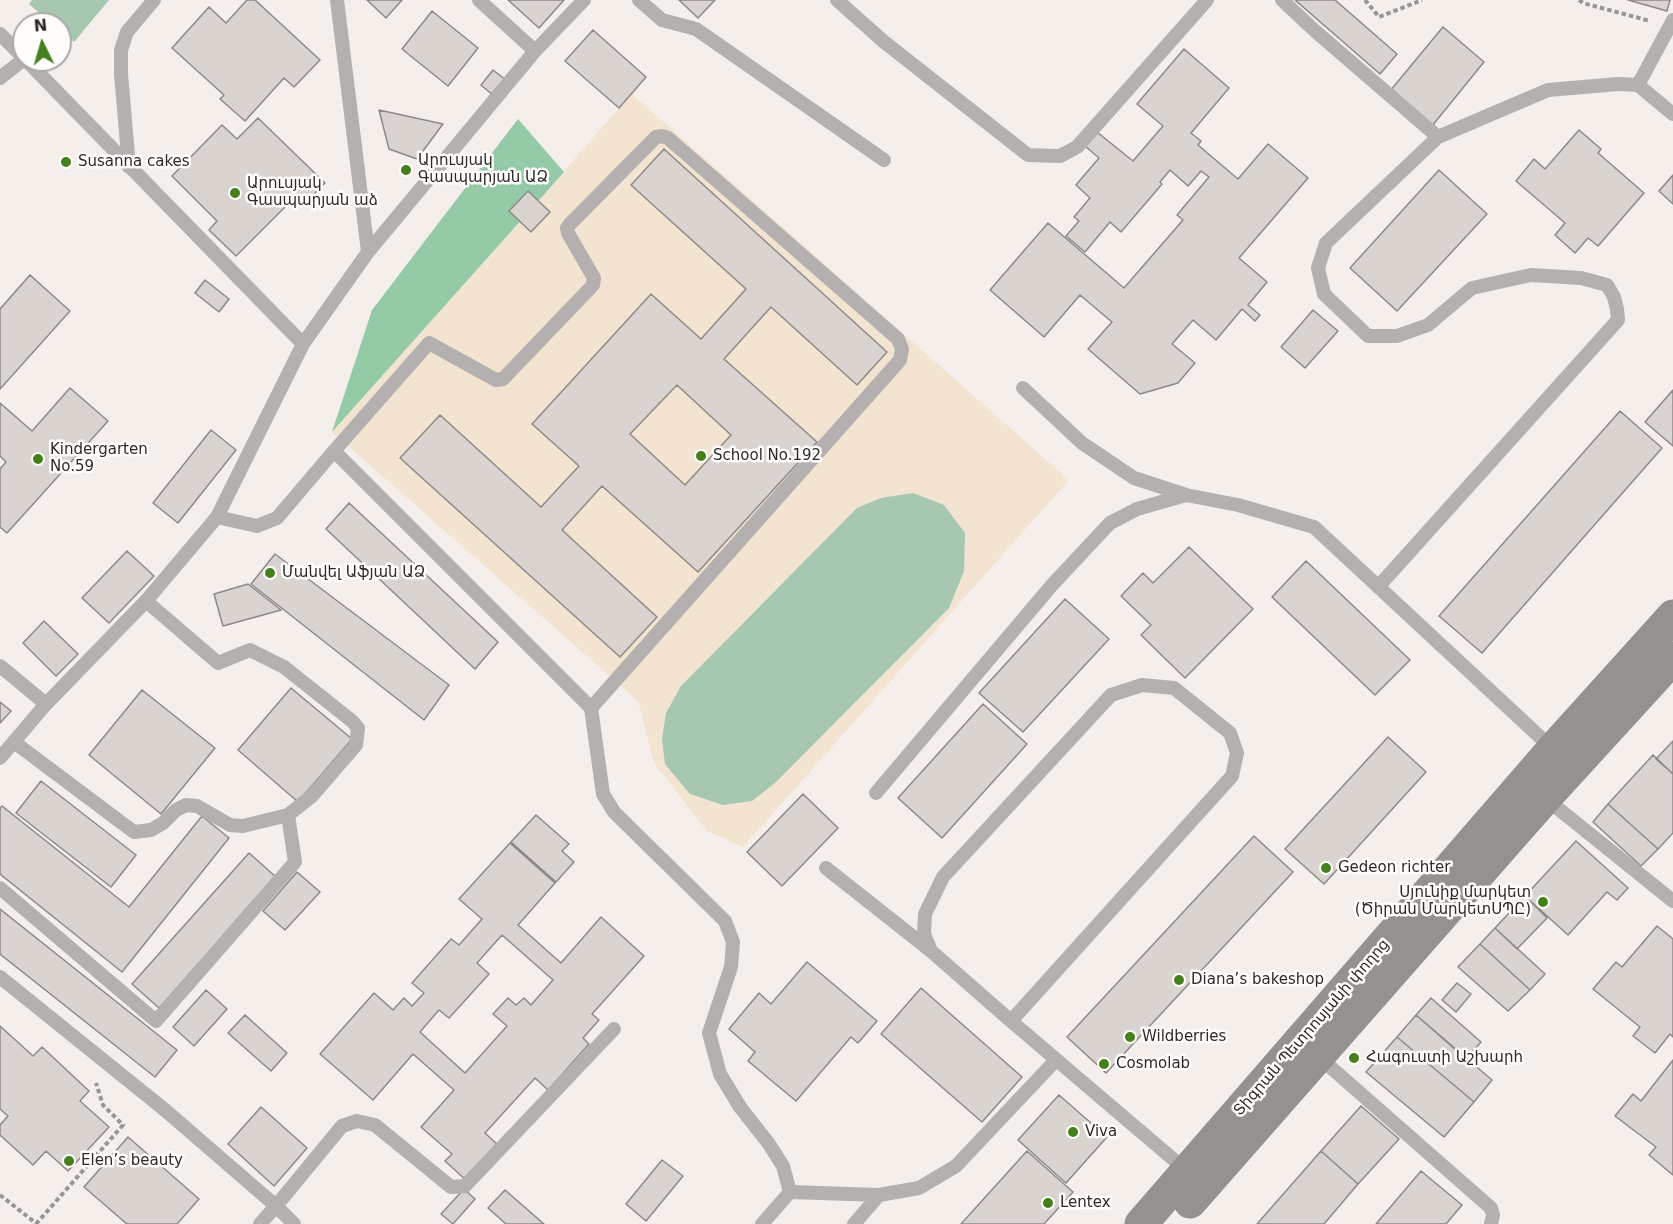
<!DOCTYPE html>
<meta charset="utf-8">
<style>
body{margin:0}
#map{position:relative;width:1673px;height:1224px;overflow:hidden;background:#f5efec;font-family:"DejaVu Sans",sans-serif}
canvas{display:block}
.north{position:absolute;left:12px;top:12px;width:60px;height:60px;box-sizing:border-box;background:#fffefd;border:2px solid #aba9a8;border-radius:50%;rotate:355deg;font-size:16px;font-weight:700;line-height:24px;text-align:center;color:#2c2a28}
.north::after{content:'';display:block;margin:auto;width:21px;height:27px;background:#44801c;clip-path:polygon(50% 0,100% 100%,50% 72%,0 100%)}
</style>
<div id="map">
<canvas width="1673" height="1224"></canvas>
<div class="north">N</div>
</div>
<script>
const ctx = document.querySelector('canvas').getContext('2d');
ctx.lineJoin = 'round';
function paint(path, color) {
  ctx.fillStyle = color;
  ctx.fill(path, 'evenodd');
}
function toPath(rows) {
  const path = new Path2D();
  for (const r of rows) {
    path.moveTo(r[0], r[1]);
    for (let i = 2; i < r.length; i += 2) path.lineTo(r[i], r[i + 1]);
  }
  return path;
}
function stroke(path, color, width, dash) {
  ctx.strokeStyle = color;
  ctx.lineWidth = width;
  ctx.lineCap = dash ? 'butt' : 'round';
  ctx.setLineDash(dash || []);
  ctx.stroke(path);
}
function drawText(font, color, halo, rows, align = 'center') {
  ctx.font = font + ' "DejaVu Sans","Noto Sans Armenian",sans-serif';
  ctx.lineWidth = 5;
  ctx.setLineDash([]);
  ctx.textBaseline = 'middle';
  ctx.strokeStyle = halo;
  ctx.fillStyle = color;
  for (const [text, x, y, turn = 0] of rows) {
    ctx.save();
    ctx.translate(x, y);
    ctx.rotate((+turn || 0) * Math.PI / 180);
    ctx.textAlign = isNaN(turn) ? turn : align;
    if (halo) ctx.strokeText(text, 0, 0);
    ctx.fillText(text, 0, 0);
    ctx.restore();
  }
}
const education = toPath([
 [632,94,1069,480,743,847,707,831,654,763,638,701,332,432]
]);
const green = toPath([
 [32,0,109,0,74,42,60,30,60,24,52,24,29,4],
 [913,493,944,505,965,533,964,571,949,608,776,782,752,801,723,805,690,794,665,764,662,739,666,713,681,686,857,508,881,498]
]);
const forest = toPath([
 [518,119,564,172,332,432,372,310]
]);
const building = toPath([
 [247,0,255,0,320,60,294,87,284,78,245,121,220,99,224,95,172,48,209,7,226,23,247,0],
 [367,0,402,0,386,18,367,0],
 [508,0,564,0,539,28,508,0],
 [679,0,715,0,698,18,679,0],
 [1295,0,1335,0,1397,54,1380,74,1295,0],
 [1628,0,1670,0,1667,11,1628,0],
 [432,11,478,48,448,86,402,49,432,11],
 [1443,27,1484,62,1432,126,1390,91,1443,27],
 [593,30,646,77,619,108,565,61,593,30],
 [1184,49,1229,88,1191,133,1201,141,1198,145,1238,179,1268,144,1308,178,1239,258,1267,282,1248,305,1260,315,1255,321,1242,309,1216,340,1193,320,1172,344,1195,363,1178,383,1140,394,1088,349,1112,322,1080,295,1044,337,990,290,1048,223,1124,288,1183,220,1177,215,1209,177,1201,171,1188,186,1170,170,1160,182,1162,184,1121,232,1110,222,1085,252,1066,236,1079,221,1074,217,1090,198,1076,185,1099,158,1085,146,1097,132,1133,161,1163,126,1137,104,1184,49],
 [493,70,506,80,494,96,481,85,493,70],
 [379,110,443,124,417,159,389,149,379,110],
 [258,118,325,183,303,205,295,197,236,256,209,230,217,221,172,176,222,125,237,139,258,118],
 [1579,130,1601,149,1598,153,1644,193,1598,246,1588,238,1575,253,1555,235,1565,223,1516,181,1534,159,1545,169,1579,130],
 [664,149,887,352,857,385,771,307,724,359,817,442,698,572,602,486,562,530,657,617,620,657,400,458,440,415,541,507,579,466,532,424,651,294,701,339,746,289,631,185,664,149],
 [677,385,731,435,685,485,630,434,677,385],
 [1439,170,1487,214,1397,311,1350,268,1439,170],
 [1673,175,1673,204,1659,191,1673,175],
 [528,191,550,212,531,232,509,211,528,191],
 [30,275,70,311,0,389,0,309,30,275],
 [205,280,229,299,219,312,195,293,205,280],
 [1313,310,1338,331,1305,368,1281,347,1313,310],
 [70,388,108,421,7,533,0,527,0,469,6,462,0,456,0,403,32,431,70,388],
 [1673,390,1673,446,1645,422,1673,390],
 [1620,411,1662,448,1482,653,1439,616,1620,411],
 [211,430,236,450,178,523,153,503,211,430],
 [349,503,498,642,475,669,326,529,349,503],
 [1189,547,1253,609,1185,678,1141,635,1151,625,1121,596,1143,573,1153,583,1189,547],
 [127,551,154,576,109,623,82,598,127,551],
 [275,554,449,685,424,720,251,584,275,554],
 [1306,561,1410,660,1375,695,1272,597,1306,561],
 [248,584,281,610,223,626,214,594,248,584],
 [1065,599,1109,639,1023,732,979,693,1065,599],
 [44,621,78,654,56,676,23,643,44,621],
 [291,688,352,739,298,802,238,750,291,688],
 [142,690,215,748,161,814,89,755,142,690],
 [0,702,11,711,0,723,0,702],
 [983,704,1027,744,942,838,898,798,983,704],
 [1388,737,1426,772,1324,884,1285,849,1388,737],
 [1673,741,1673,774,1656,759,1673,741],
 [1653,755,1673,774,1673,833,1658,849,1608,804,1653,755],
 [41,781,136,855,111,887,16,813,41,781],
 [803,794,838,828,782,886,747,852,803,794],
 [1608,804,1658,849,1641,866,1593,822,1608,804],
 [2,806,129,907,202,816,229,838,122,972,0,874,0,808,2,806],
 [536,815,569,844,562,851,574,862,556,882,511,842,536,815],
 [1254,836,1293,872,1106,1073,1067,1037,1254,836],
 [1576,841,1628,888,1617,900,1607,892,1568,935,1525,896,1576,841],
 [510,843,555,883,518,925,561,963,601,917,644,956,592,1014,599,1020,583,1038,589,1044,548,1090,535,1078,485,1133,500,1147,468,1182,445,1161,452,1154,421,1127,454,1090,413,1054,373,1100,320,1054,374,993,393,1010,404,998,412,1006,424,993,412,983,451,939,459,945,482,919,459,899,510,843],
 [502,935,553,980,531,1005,524,998,516,1005,508,998,493,1014,507,1026,465,1073,420,1032,439,1010,449,1018,489,974,477,963,502,935],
 [249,853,276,877,159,1008,132,984,249,853],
 [297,872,320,892,285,930,263,911,297,872],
 [1525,896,1547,918,1517,949,1495,928,1525,896],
 [0,909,177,1050,155,1077,0,954,0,909],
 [1657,926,1673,939,1673,1037,1670,1034,1655,1053,1633,1036,1640,1027,1593,989,1616,962,1622,967,1657,926],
 [1495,928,1545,974,1530,990,1480,944,1495,928],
 [1480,944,1530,990,1508,1011,1458,967,1480,944],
 [807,962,877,1021,858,1043,851,1037,796,1101,748,1061,755,1052,729,1029,759,993,771,1004,807,962],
 [1457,983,1471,994,1456,1012,1442,1000,1457,983],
 [921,988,1022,1077,982,1122,881,1034,921,988],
 [206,990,227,1009,194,1046,173,1027,206,990],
 [1431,998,1481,1042,1466,1059,1416,1015,1431,998],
 [245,1015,287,1053,271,1071,228,1033,245,1015],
 [1416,1015,1492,1080,1474,1102,1397,1037,1416,1015],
 [0,1026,33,1056,42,1047,89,1091,80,1101,109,1127,68,1171,46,1151,33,1165,0,1135,0,1125,8,1116,0,1109,0,1026],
 [1397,1037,1474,1102,1444,1137,1366,1072,1397,1037],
 [1673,1060,1673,1175,1649,1155,1656,1147,1615,1116,1633,1094,1641,1101,1673,1060],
 [1059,1095,1107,1137,1066,1183,1018,1140,1059,1095],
 [1361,1106,1399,1139,1358,1184,1321,1151,1361,1106],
 [261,1107,307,1148,274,1186,228,1144,261,1107],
 [128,1137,199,1199,177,1224,127,1224,84,1187,128,1137],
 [1027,1151,1073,1192,1044,1224,961,1224,1027,1151],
 [1321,1151,1358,1184,1324,1224,1257,1224,1321,1151],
 [662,1160,683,1176,646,1221,626,1204,662,1160],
 [1421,1171,1462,1205,1446,1224,1376,1224,1421,1171],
 [464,1189,475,1199,453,1224,441,1214,464,1189],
 [505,1190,544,1224,506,1224,488,1208,505,1190]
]);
const path = toPath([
 [1365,0,1379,17,1422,0],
 [1579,0,1583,3,1650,21],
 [0,1195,37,1224],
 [36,1224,123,1125,103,1105,96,1083]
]);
const service = toPath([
 [337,0,368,252],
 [639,0,662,20,696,29,884,160],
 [837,0,883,41,1028,155,1060,156,1077,147,1207,0],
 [1282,0,1314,30,1438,137],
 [0,34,24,58],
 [535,51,584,0],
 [26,60,303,344],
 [0,78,24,59],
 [1638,85,1673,20],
 [129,167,121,74,121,50,127,32,154,0],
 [1023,388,1082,443,1134,478,1186,495,1238,505,1314,527,1554,750],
 [217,517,257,526,277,518,334,451],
 [1378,587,1618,320,1617,309,1614,297,1607,285,1581,278,1531,275,1472,288,1428,325,1397,336,1368,336,1324,294,1318,268,1326,243,1438,137,1548,90,1618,84,1638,85,1673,114],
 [0,666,46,704],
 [591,708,900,360,902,349,898,339,668,138,662,136,656,137,570,224,567,228,568,233,594,278,593,285,503,379,496,380,429,343,334,451,591,708,603,794,614,812,725,921,733,942,731,967,709,1033,720,1074,740,1107,769,1144,783,1166,790,1192],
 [14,742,134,832,151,830,163,823,176,810,186,805,197,806,230,825,243,826,288,815,312,796,356,745,358,728,352,721,284,667,250,650,218,663,146,601],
 [0,758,46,704,146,601,217,517,303,344,368,252,535,51,479,0],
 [876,793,1052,585,1110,523,1137,509,1186,495],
 [1545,798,1673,901],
 [826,868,931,951,1011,1021,1232,776,1237,753,1230,733,1174,688,1142,685,1111,695,943,877,925,914,924,934,931,951],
 [0,888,156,1021,295,862,288,815],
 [0,977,165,1110,276,1206,342,1126,357,1121,375,1125,451,1187,465,1186,614,1029],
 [1011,1021,1187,1171],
 [1319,1057,1491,1208,1493,1215,1491,1224],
 [790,1192,879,1195,919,1188,956,1166,1056,1060],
 [260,1224,276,1206,294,1224],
 [762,1224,790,1192],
 [854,1224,879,1195]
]);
const secondary = toPath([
 [1190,1202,1545,798,1673,658],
 [1141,1224,1553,749,1673,616]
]);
const markers = [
 [66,162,6,"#44801c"],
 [406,170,6,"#44801c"],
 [235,193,6,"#44801c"],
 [701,456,6,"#44801c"],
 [38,459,6,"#44801c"],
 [270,573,6,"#44801c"],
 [1326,868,6,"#44801c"],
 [1543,902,6,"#44801c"],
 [1179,980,6,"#44801c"],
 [1130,1037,6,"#44801c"],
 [1354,1058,6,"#44801c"],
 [1104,1064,6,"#44801c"],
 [1073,1132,6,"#44801c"],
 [69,1161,6,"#44801c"],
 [1048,1203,6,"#44801c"]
];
const poiNames = [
 ["Արուսյակ",418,161],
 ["Գասպարյան ԱՁ",418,178],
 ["Susanna cakes",78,162],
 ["Արուսյակ",247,184],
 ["Գասպարյան աձ",247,201],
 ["Kindergarten",50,450],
 ["No.59",50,467],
 ["School No.192",713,456],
 ["Մանվել Աֆյան ԱՁ",282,573],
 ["Gedeon richter",1338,868],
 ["Սյունիք մարկետ",1531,893,"right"],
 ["(Ծիրան ՄարկետՍՊԸ)",1531,910,"right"],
 ["Diana’s bakeshop",1191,980],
 ["Wildberries",1142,1037],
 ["Հագուստի Աշխարհ",1366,1058],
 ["Cosmolab",1116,1064],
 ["Viva",1085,1132],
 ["Elen’s beauty",81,1161],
 ["Lentex",1060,1203]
];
const streetNames = [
 ["Տիգրան Պետրոսյանի փողոց",1312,1028,-49]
];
paint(education, '#f3e4d1');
paint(green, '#a6c7b0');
paint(forest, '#94caa5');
paint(building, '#d9d4d0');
stroke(building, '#8e8986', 1.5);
stroke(path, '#999593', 4, [4.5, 3]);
stroke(service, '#b3b0af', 14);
stroke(secondary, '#95918f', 33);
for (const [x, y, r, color] of markers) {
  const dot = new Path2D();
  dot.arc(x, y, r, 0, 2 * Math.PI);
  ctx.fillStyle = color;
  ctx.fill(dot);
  stroke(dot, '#fffefd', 2);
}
drawText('15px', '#2c2a28', '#fffefd', poiNames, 'left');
drawText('15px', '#2c2a28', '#fffefd', streetNames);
</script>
